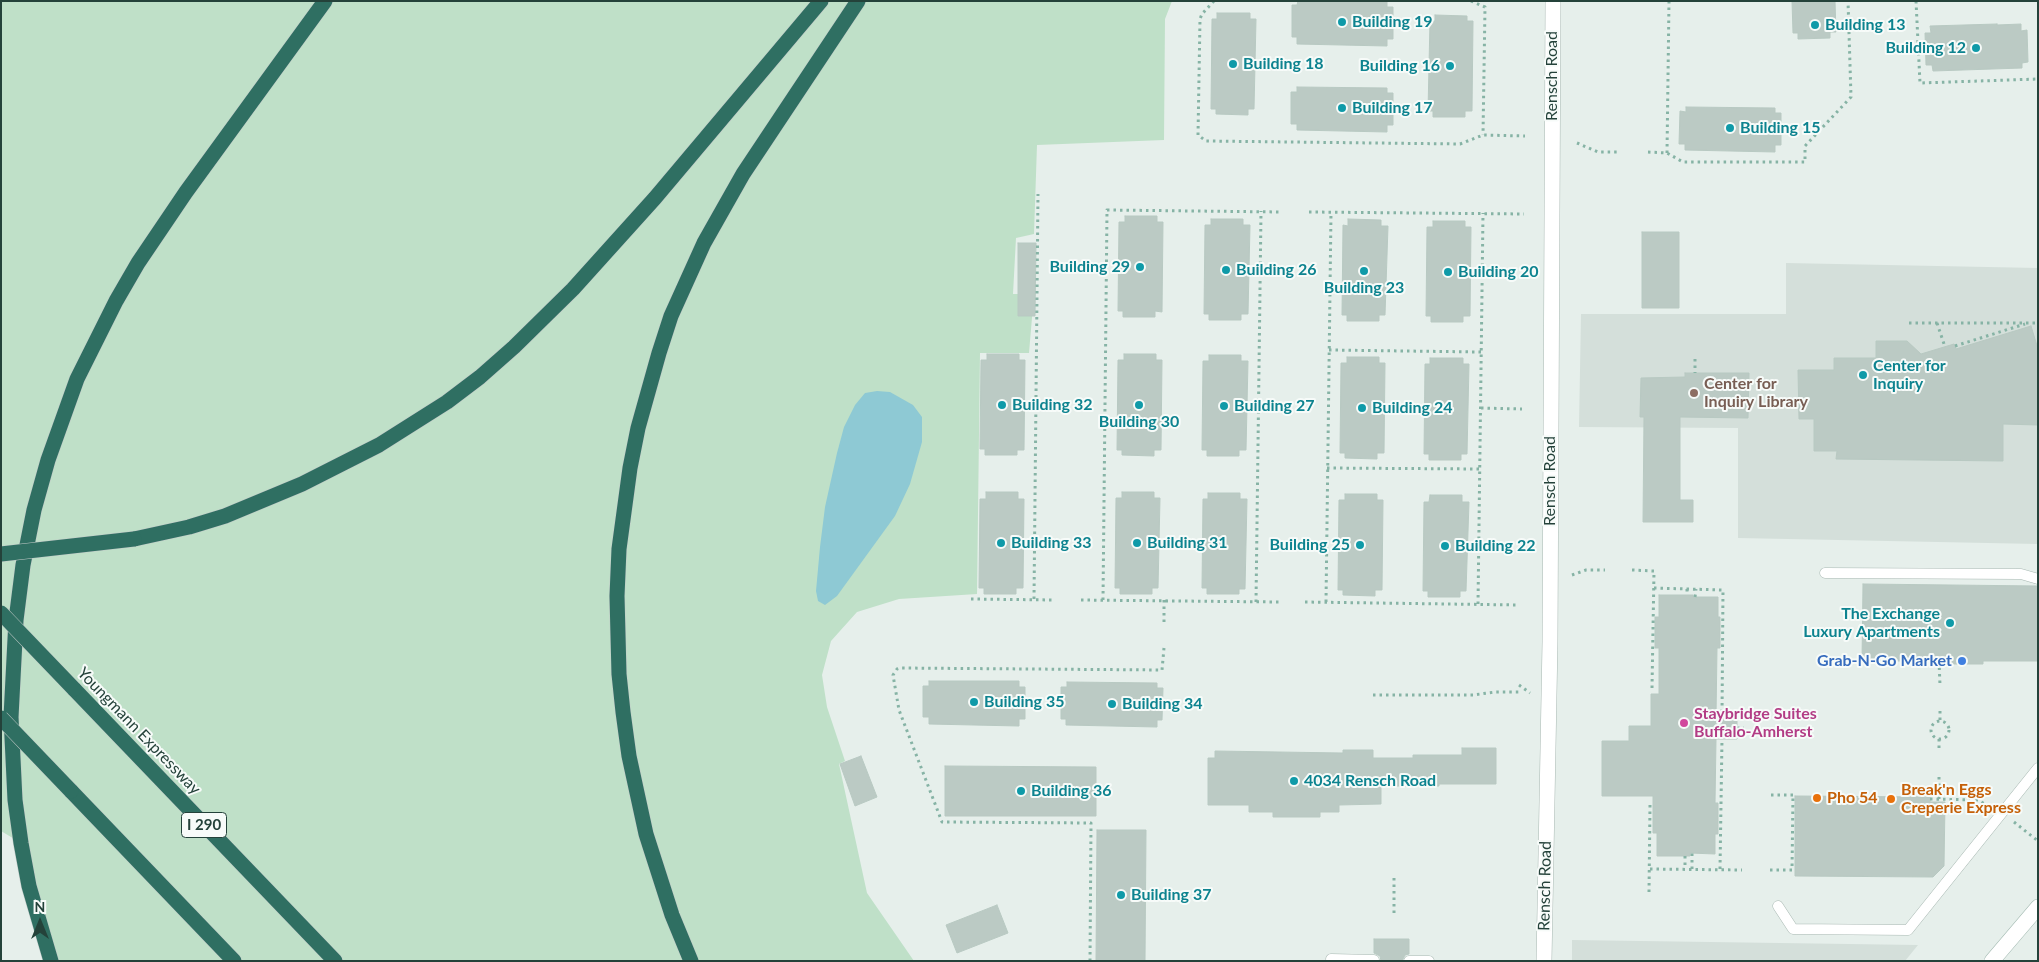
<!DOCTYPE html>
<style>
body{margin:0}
#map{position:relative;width:2039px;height:962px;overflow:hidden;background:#e6efeb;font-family:Lato,sans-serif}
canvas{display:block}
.frame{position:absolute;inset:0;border:2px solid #24423a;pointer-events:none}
.north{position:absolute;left:15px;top:897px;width:50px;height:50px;-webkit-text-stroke:4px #f7fbf9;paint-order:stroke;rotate:0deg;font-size:14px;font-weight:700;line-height:20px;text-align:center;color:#24423a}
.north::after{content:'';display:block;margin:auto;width:18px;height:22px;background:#24423a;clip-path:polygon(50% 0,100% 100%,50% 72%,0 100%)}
</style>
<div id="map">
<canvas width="2039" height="962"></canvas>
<div class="frame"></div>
<div class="north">N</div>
</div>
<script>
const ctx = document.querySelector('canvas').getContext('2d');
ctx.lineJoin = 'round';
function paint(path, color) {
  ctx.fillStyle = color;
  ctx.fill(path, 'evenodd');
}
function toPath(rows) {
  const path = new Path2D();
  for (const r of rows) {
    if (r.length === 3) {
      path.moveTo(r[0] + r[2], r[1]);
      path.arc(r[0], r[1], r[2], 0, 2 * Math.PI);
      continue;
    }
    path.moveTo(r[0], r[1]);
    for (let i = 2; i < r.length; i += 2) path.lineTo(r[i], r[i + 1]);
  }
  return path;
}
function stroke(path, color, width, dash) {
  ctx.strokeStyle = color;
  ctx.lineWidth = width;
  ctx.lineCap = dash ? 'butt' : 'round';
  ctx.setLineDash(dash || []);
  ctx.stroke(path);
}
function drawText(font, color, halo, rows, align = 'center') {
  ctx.font = font + ' Lato,sans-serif';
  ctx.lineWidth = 4;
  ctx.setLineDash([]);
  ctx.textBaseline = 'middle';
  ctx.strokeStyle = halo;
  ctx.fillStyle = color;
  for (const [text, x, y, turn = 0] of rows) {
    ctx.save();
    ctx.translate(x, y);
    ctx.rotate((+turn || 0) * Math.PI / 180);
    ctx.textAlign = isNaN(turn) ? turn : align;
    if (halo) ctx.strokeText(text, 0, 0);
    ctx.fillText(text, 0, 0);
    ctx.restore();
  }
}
const built = toPath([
 [1786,263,2038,268,2038,544,1738,538,1738,428,1579,427,1581,314,1786,314],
 [1572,940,1918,945,1905,961,1572,961]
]);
const green = toPath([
 [1,1,1172,1,1165,19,1164,140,1037,145,1034,234,1016,238,1013,294,1034,294,1029,353,980,353,977,594,899,599,857,612,831,641,822,675,827,707,845,761,839,764,867,893,914,961,51,961,21,843,1,831]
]);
const water = toPath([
 [877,391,890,392,913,405,922,417,922,442,910,484,895,516,837,596,825,605,818,601,816,591,820,547,825,507,837,453,844,427,855,405,865,393]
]);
const building = toPath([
 [1298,1,1387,1,1387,7,1393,7,1393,39,1387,39,1387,46,1297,44,1297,37,1292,37,1292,5,1297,5,1298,1],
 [1792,1,1835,1,1836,32,1830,32,1830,38,1798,39,1798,33,1793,33,1792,1],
 [1217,13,1250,13,1250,19,1256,19,1254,109,1248,109,1248,115,1216,114,1216,109,1211,109,1212,19,1217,19,1217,13],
 [1435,15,1467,16,1467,21,1473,21,1472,111,1465,111,1465,117,1433,117,1433,111,1428,111,1430,21,1435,21,1435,15],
 [1997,24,1997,25,2021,24,2021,31,2027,30,2028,62,2022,63,2022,68,1933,71,1932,65,1926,65,1925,33,1931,33,1930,26,1997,24],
 [1297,87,1387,88,1387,93,1393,93,1393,125,1387,125,1387,132,1297,130,1297,124,1291,124,1291,92,1297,92,1297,87],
 [1686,107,1775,108,1775,113,1781,113,1781,145,1775,145,1775,152,1685,150,1685,144,1679,144,1680,111,1686,112,1686,107],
 [1125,216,1157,216,1157,222,1163,222,1162,312,1155,311,1155,317,1123,317,1123,311,1118,311,1119,222,1125,222,1125,216],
 [1211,219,1243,219,1243,225,1250,225,1248,314,1241,314,1241,320,1209,320,1209,314,1204,314,1205,225,1211,225,1211,219],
 [1348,219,1381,220,1381,226,1388,226,1385,315,1379,315,1379,321,1347,321,1347,315,1342,315,1343,225,1348,226,1348,219],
 [1433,221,1465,221,1465,227,1471,227,1470,316,1463,316,1463,322,1431,322,1431,316,1426,316,1427,227,1433,227,1433,221],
 [1642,232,1679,232,1679,308,1642,308,1642,232],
 [1018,243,1036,243,1035,316,1018,316,1018,243],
 [2031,326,2038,349,2038,425,2003,424,2003,461,1836,459,1837,451,1814,451,1814,419,1799,419,1798,370,1834,370,1834,358,1876,358,1876,341,1907,341,1921,354,1954,344,1956,349,2031,326],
 [987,354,1019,354,1019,360,1025,360,1024,450,1017,450,1017,455,985,455,985,449,980,449,981,360,987,360,987,354],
 [1124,354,1156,354,1156,360,1162,360,1161,450,1154,450,1154,456,1122,455,1122,450,1117,450,1118,360,1124,360,1124,354],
 [1209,355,1241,355,1241,361,1248,361,1246,450,1239,450,1239,456,1207,456,1207,450,1202,450,1203,361,1209,361,1209,355],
 [1347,357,1379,357,1379,363,1385,363,1384,453,1377,453,1377,459,1345,458,1345,453,1340,453,1341,363,1347,363,1347,357],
 [1430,358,1463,358,1463,364,1469,364,1467,454,1461,454,1461,460,1429,460,1429,454,1424,454,1425,364,1430,364,1430,358],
 [1685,373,1749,373,1748,418,1680,417,1680,500,1693,500,1693,522,1643,522,1644,417,1640,417,1641,378,1685,377,1685,373],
 [986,492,1018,492,1018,499,1024,499,1023,588,1016,588,1016,594,984,594,984,588,979,588,980,499,986,499,986,492],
 [1122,492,1154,492,1154,498,1160,498,1158,588,1152,588,1152,594,1120,594,1120,588,1115,588,1116,498,1122,498,1122,492],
 [1208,493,1240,493,1240,499,1247,499,1245,589,1239,589,1239,594,1207,594,1207,588,1202,588,1203,499,1208,499,1208,493],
 [1345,494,1377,494,1377,500,1383,500,1382,590,1375,590,1375,596,1343,595,1343,590,1338,590,1339,500,1345,500,1345,494],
 [1430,495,1462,495,1462,502,1469,502,1466,591,1460,591,1460,597,1428,597,1428,591,1423,591,1424,502,1429,502,1430,495],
 [1863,584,2038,586,2038,661,1983,661,1983,664,1940,664,1940,661,1862,661,1863,584],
 [1659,595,1693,595,1693,597,1718,597,1718,617,1720,617,1720,648,1717,648,1716,717,1737,717,1737,739,1716,739,1715,803,1718,803,1718,834,1715,834,1715,854,1690,853,1690,856,1657,856,1657,833,1653,833,1653,796,1602,796,1602,741,1629,741,1629,726,1651,726,1651,694,1659,694,1659,648,1655,648,1655,617,1659,617,1659,595],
 [929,681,1019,681,1019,687,1025,687,1025,719,1019,719,1019,726,929,724,929,717,923,717,923,686,929,686,929,681],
 [1067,682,1157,683,1157,688,1163,688,1162,720,1157,720,1157,727,1066,725,1066,719,1061,719,1061,687,1067,687,1067,682],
 [1462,748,1496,748,1496,784,1439,784,1439,786,1381,786,1381,804,1339,805,1339,812,1320,812,1320,817,1273,817,1273,812,1249,812,1249,805,1208,805,1208,758,1215,758,1215,751,1343,753,1343,750,1373,750,1373,758,1413,758,1413,755,1462,755,1462,748],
 [861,756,877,797,855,806,840,764,861,756],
 [945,766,1096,767,1096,816,945,816,945,766],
 [1795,796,1930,797,1930,802,1945,802,1944,866,1933,877,1795,876,1795,796],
 [1097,830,1146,830,1145,961,1096,961,1097,830],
 [997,905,1008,933,957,953,946,925,997,905],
 [1374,939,1409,939,1409,954,1405,955,1402,961,1381,961,1380,956,1374,953,1374,939]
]);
const path = toPath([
 [1214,1,1202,14,1200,19,1198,135,1206,141,1460,144,1483,135,1525,136],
 [1471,1,1485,7,1483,135],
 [1916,1,1920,83,2038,79],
 [1577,143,1598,152,1618,152],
 [1648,152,1667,153,1683,162,1805,162,1805,146,1851,97,1848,1],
 [1667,153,1669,1],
 [1309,212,1524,214],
 [1909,323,2038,323],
 [1937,323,1945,347],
 [1955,346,2025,324],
 [1329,350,1481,352],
 [1695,359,1695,373],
 [1481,408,1522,409],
 [1327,468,1480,469],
 [1632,570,1654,571,1652,688],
 [1572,575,1586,570,1605,570],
 [1654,588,1723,590,1722,717],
 [1687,589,1687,595],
 [1695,597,1696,589],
 [971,599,1055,600],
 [1034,599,1038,194],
 [1081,600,1279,602],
 [1103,600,1107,210,1282,212],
 [1164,600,1164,623],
 [1256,602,1261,211],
 [1305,602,1519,605],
 [1326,602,1331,212],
 [1478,604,1483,213],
 [1939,661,1940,685],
 [1519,685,1530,693],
 [1373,695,1473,695,1495,692,1519,692],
 [1940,711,1940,721],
 [1940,730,9],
 [1737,728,1744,728],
 [1939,739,1939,750],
 [1771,795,1793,795],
 [1930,799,1978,800,1988,806],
 [1939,799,1939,775],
 [2014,822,2038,841],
 [1685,856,1685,869],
 [1650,869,1742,870],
 [1692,869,1692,853],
 [1720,869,1722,739],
 [1770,870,1792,870,1793,795],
 [1394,878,1394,917],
 [1649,892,1650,805],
 [1090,961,1091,823,942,822,899,710,893,675,897,669,900,668,1162,670,1164,648]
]);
const lane = toPath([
 [1825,573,2021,574,2038,579],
 [1778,906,1793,929,1908,930,2038,768],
 [1331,959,1374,960],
 [1409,961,1429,961]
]);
const street = toPath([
 [1544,961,1550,642,1553,1]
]);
const secondary = toPath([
 [1992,961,2038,907]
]);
const highway = toPath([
 [134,539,189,527,225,516,302,484,379,445,447,402,480,377,514,347,573,289,655,198,821,1],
 [74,689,335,961],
 [71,791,234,961],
 [51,961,29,886,21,843,15,800,11,717,16,620,23,565,34,510,48,460,77,379,116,301,138,263,186,192,325,1],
 [691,961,672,915,646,834,629,756,623,712,619,674,617,596,619,549,630,468,638,428,659,353,671,316,704,243,743,174,858,1]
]);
const highwayBridge = toPath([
 [1,554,134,539],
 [1,613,74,689],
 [1,718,71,791]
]);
const markers = [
 [1342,22,5,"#0f9aa8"],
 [1815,25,5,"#0f9aa8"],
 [1976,48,5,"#0f9aa8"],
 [1233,64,5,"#0f9aa8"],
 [1450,66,5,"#0f9aa8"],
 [1342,108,5,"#0f9aa8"],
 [1730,128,5,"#0f9aa8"],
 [1140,267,5,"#0f9aa8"],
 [1226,270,5,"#0f9aa8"],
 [1364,271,5,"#0f9aa8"],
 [1448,272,5,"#0f9aa8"],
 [1863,375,5,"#0f9aa8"],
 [1694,393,5,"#8d6e63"],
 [1002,405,5,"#0f9aa8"],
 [1139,405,5,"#0f9aa8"],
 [1224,406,5,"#0f9aa8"],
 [1362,408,5,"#0f9aa8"],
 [1001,543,5,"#0f9aa8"],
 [1137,543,5,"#0f9aa8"],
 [1360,545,5,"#0f9aa8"],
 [1445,546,5,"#0f9aa8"],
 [1950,623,5,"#0f9aa8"],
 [1962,661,5,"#3f7fe0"],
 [974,702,5,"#0f9aa8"],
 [1112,704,5,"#0f9aa8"],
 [1684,723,5,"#d1479c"],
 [1294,781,5,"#0f9aa8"],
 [1021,791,5,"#0f9aa8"],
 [1817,798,5,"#e8710a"],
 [1891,799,5,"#e8710a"],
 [1121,895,5,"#0f9aa8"]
];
const shields = [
 [204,825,45]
];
const shieldNames = [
 ["I 290",204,825]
];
const cultureNames = [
 ["Building 19",1352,22],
 ["Building 13",1825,25],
 ["Building 12",1966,48,"right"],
 ["Building 18",1243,64],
 ["Building 16",1440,66,"right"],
 ["Building 17",1352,108],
 ["Building 15",1740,128],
 ["Building 29",1130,267,"right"],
 ["Building 26",1236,270],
 ["Building 20",1458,272],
 ["Building 23",1364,288,"center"],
 ["Center for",1873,366],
 ["Inquiry",1873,384],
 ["Building 32",1012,405],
 ["Building 27",1234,406],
 ["Building 24",1372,408],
 ["Building 30",1139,422,"center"],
 ["Building 33",1011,543],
 ["Building 31",1147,543],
 ["Building 25",1350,545,"right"],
 ["Building 22",1455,546],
 ["The Exchange",1940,614,"right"],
 ["Luxury Apartments",1940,632,"right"],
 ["Building 35",984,702],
 ["Building 34",1122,704],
 ["4034 Rensch Road",1304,781],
 ["Building 36",1031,791],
 ["Building 37",1131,895]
];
const streetNames = [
 ["Rensch Road",1552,76,-90],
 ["Rensch Road",1550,481,-90],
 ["Youngmann Expressway",139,731,46],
 ["Rensch Road",1545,886,-89]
];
const educationNames = [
 ["Center for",1704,384],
 ["Inquiry Library",1704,402]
];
const shopNames = [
 ["Grab-N-Go Market",1952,661]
];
const hotelNames = [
 ["Staybridge Suites",1694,714],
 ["Buffalo-Amherst",1694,732]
];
const foodNames = [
 ["Break'n Eggs",1901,790],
 ["Creperie Express",1901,808],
 ["Pho 54",1827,798]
];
paint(built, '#d4dfda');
paint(green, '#bfe0c8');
paint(water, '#8ec9d4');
paint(building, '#bbcac4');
stroke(building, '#b8c9c2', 1);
stroke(lane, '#a8b8b2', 11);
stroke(street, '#a8b8b2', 16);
stroke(secondary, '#a4bbb3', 16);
stroke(highway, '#c2cac8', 16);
stroke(path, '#86b3a5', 3, [2.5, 4]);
stroke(lane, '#fff', 10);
stroke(street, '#fff', 15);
stroke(secondary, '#fff', 15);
stroke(highway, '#2f6f62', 15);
stroke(highwayBridge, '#c2cac8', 16, []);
stroke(highwayBridge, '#2f6f62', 15);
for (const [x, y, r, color] of markers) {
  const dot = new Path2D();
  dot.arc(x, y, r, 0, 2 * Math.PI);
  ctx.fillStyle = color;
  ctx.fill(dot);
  stroke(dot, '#f7fbf9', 2);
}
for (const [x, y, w] of shields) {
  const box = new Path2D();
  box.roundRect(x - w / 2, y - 12.5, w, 25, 4);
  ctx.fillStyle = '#f7fbf9';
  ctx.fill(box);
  stroke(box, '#24423a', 1);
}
drawText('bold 15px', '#24423a', null, shieldNames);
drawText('bold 16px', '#0d838f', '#f7fbf9', cultureNames, 'left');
drawText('16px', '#24423a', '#f7fbf9', streetNames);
drawText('bold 16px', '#785e54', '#f7fbf9', educationNames, 'left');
drawText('bold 16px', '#366cbe', '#f7fbf9', shopNames, 'right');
drawText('bold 16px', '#b23c85', '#f7fbf9', hotelNames, 'left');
drawText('bold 16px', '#c56008', '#f7fbf9', foodNames, 'left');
</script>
